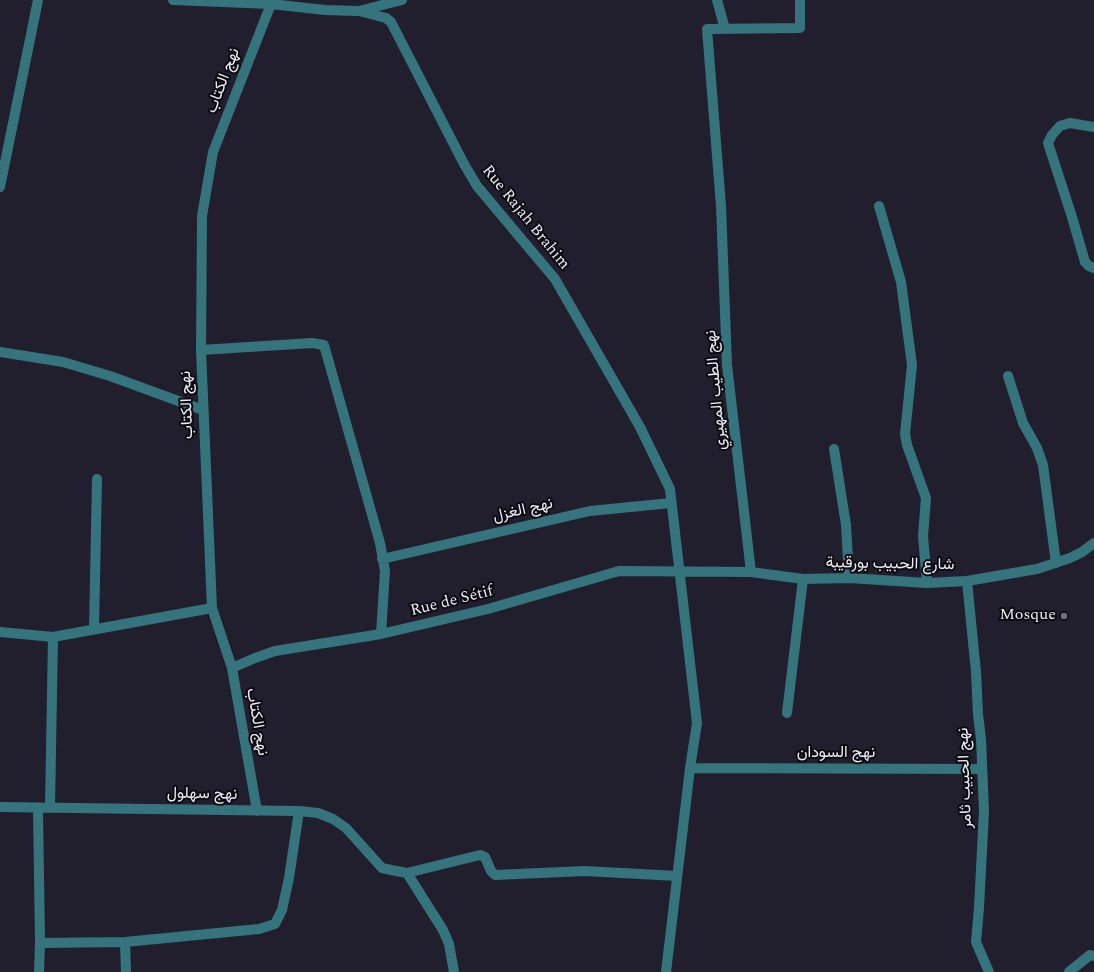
<!DOCTYPE html>
<meta charset="utf-8">
<style>
body{margin:0}
canvas{display:block;background:#211f2d}
</style>
<canvas width="1094" height="972"></canvas>
<script>
const ctx = document.querySelector('canvas').getContext('2d');
ctx.lineJoin = 'round';
function toPath(rows) {
  const path = new Path2D();
  for (const r of rows) {
    path.moveTo(r[0], r[1]);
    for (let i = 2; i < r.length; i += 2) path.lineTo(r[i], r[i + 1]);
  }
  return path;
}
function stroke(path, color, width, dash) {
  ctx.strokeStyle = color;
  ctx.lineWidth = width;
  ctx.lineCap = dash ? 'butt' : 'round';
  ctx.setLineDash(dash || []);
  ctx.stroke(path);
}
function drawText(font, color, halo, rows, align = 'center') {
  ctx.font = font + ' Spectral,Vazirmatn,serif';
  ctx.lineWidth = 4;
  ctx.setLineDash([]);
  ctx.textBaseline = 'middle';
  ctx.strokeStyle = halo;
  ctx.fillStyle = color;
  for (const [text, x, y, turn = 0] of rows) {
    ctx.save();
    ctx.translate(x, y);
    ctx.rotate((+turn || 0) * Math.PI / 180);
    ctx.textAlign = isNaN(turn) ? turn : align;
    if (halo) ctx.strokeText(text, 0, 0);
    ctx.fillText(text, 0, 0);
    ctx.restore();
  }
}
const minor = toPath([
 [173,0,271,4,325,10,359,11,386,18,391,22,464,164,477,186,555,279,640,427,670,489,697,723,690,768,666,972],
 [717,0,725,29],
 [359,11,402,0],
 [1094,127,1070,123,1060,126,1052,135,1048,143,1072,217,1085,262,1089,266,1094,268],
 [0,187,38,0],
 [879,206,901,282,912,365,905,434,907,445,926,498,923,536,927,583],
 [201,350,312,343,324,345,380,543,385,571,381,634],
 [0,352,63,362,110,376,203,410],
 [1008,376,1023,423,1037,448,1043,465,1056,563],
 [834,449,846,525,849,578],
 [382,559,590,511,671,503],
 [751,572,727,365,721,206,707,29,800,28,800,0],
 [967,581,976,672,978,714,981,739,984,811,979,908,976,942,989,972],
 [94,629,97,479],
 [0,632,53,637,212,608],
 [232,668,255,658,275,651,381,634,488,609,619,571,751,572,803,579,849,578,927,583,967,581,1037,569,1070,558,1082,552,1094,543],
 [787,713,803,579],
 [690,768,982,769],
 [0,807,299,811,318,813,333,819,346,828,382,868,391,870,407,873,480,855,485,857,491,871,495,875,585,871,677,876],
 [50,807,53,637],
 [38,808,40,943,39,972],
 [257,811,232,668,212,608,201,350,202,216,213,152,271,4],
 [407,873,443,930,449,944,454,972],
 [125,942,126,972],
 [40,943,125,942,259,929,275,924,282,910,289,878,299,811],
 [1069,972,1090,955,1094,956]
]);
const markers = [
 [1064,616,4,"#6b7280"]
];
const streetNames = [
 ["نهج الكتاب",224,81,-69],
 ["Rue Rajah Brahim",525,218,51],
 ["نهج الطيب المهيري",717,390,-95],
 ["نهج الكتاب",188,405,-92],
 ["نهج الغزل",523,511,-13],
 ["شارع الحبيب بورقيبة",890,565,1],
 ["Rue de Sétif",452,602,-14],
 ["نهج الكتاب",256,722,80],
 ["نهج السودان",836,754],
 ["نهج الحبيب ثامر",966,778,-92],
 ["نهج سهلول",202,795,1]
];
const poiNames = [
 ["Mosque",1056,616]
];
stroke(minor, '#36747d', 10);
for (const [x, y, r, color] of markers) {
  const dot = new Path2D();
  dot.arc(x, y, r, 0, 2 * Math.PI);
  ctx.fillStyle = color;
  ctx.fill(dot);
  stroke(dot, '#0b0a10', 1.5);
}
drawText('16px', '#eeecf6', '#0b0a10', streetNames);
drawText('16px', '#eeecf6', '#0b0a10', poiNames, 'right');
</script>
